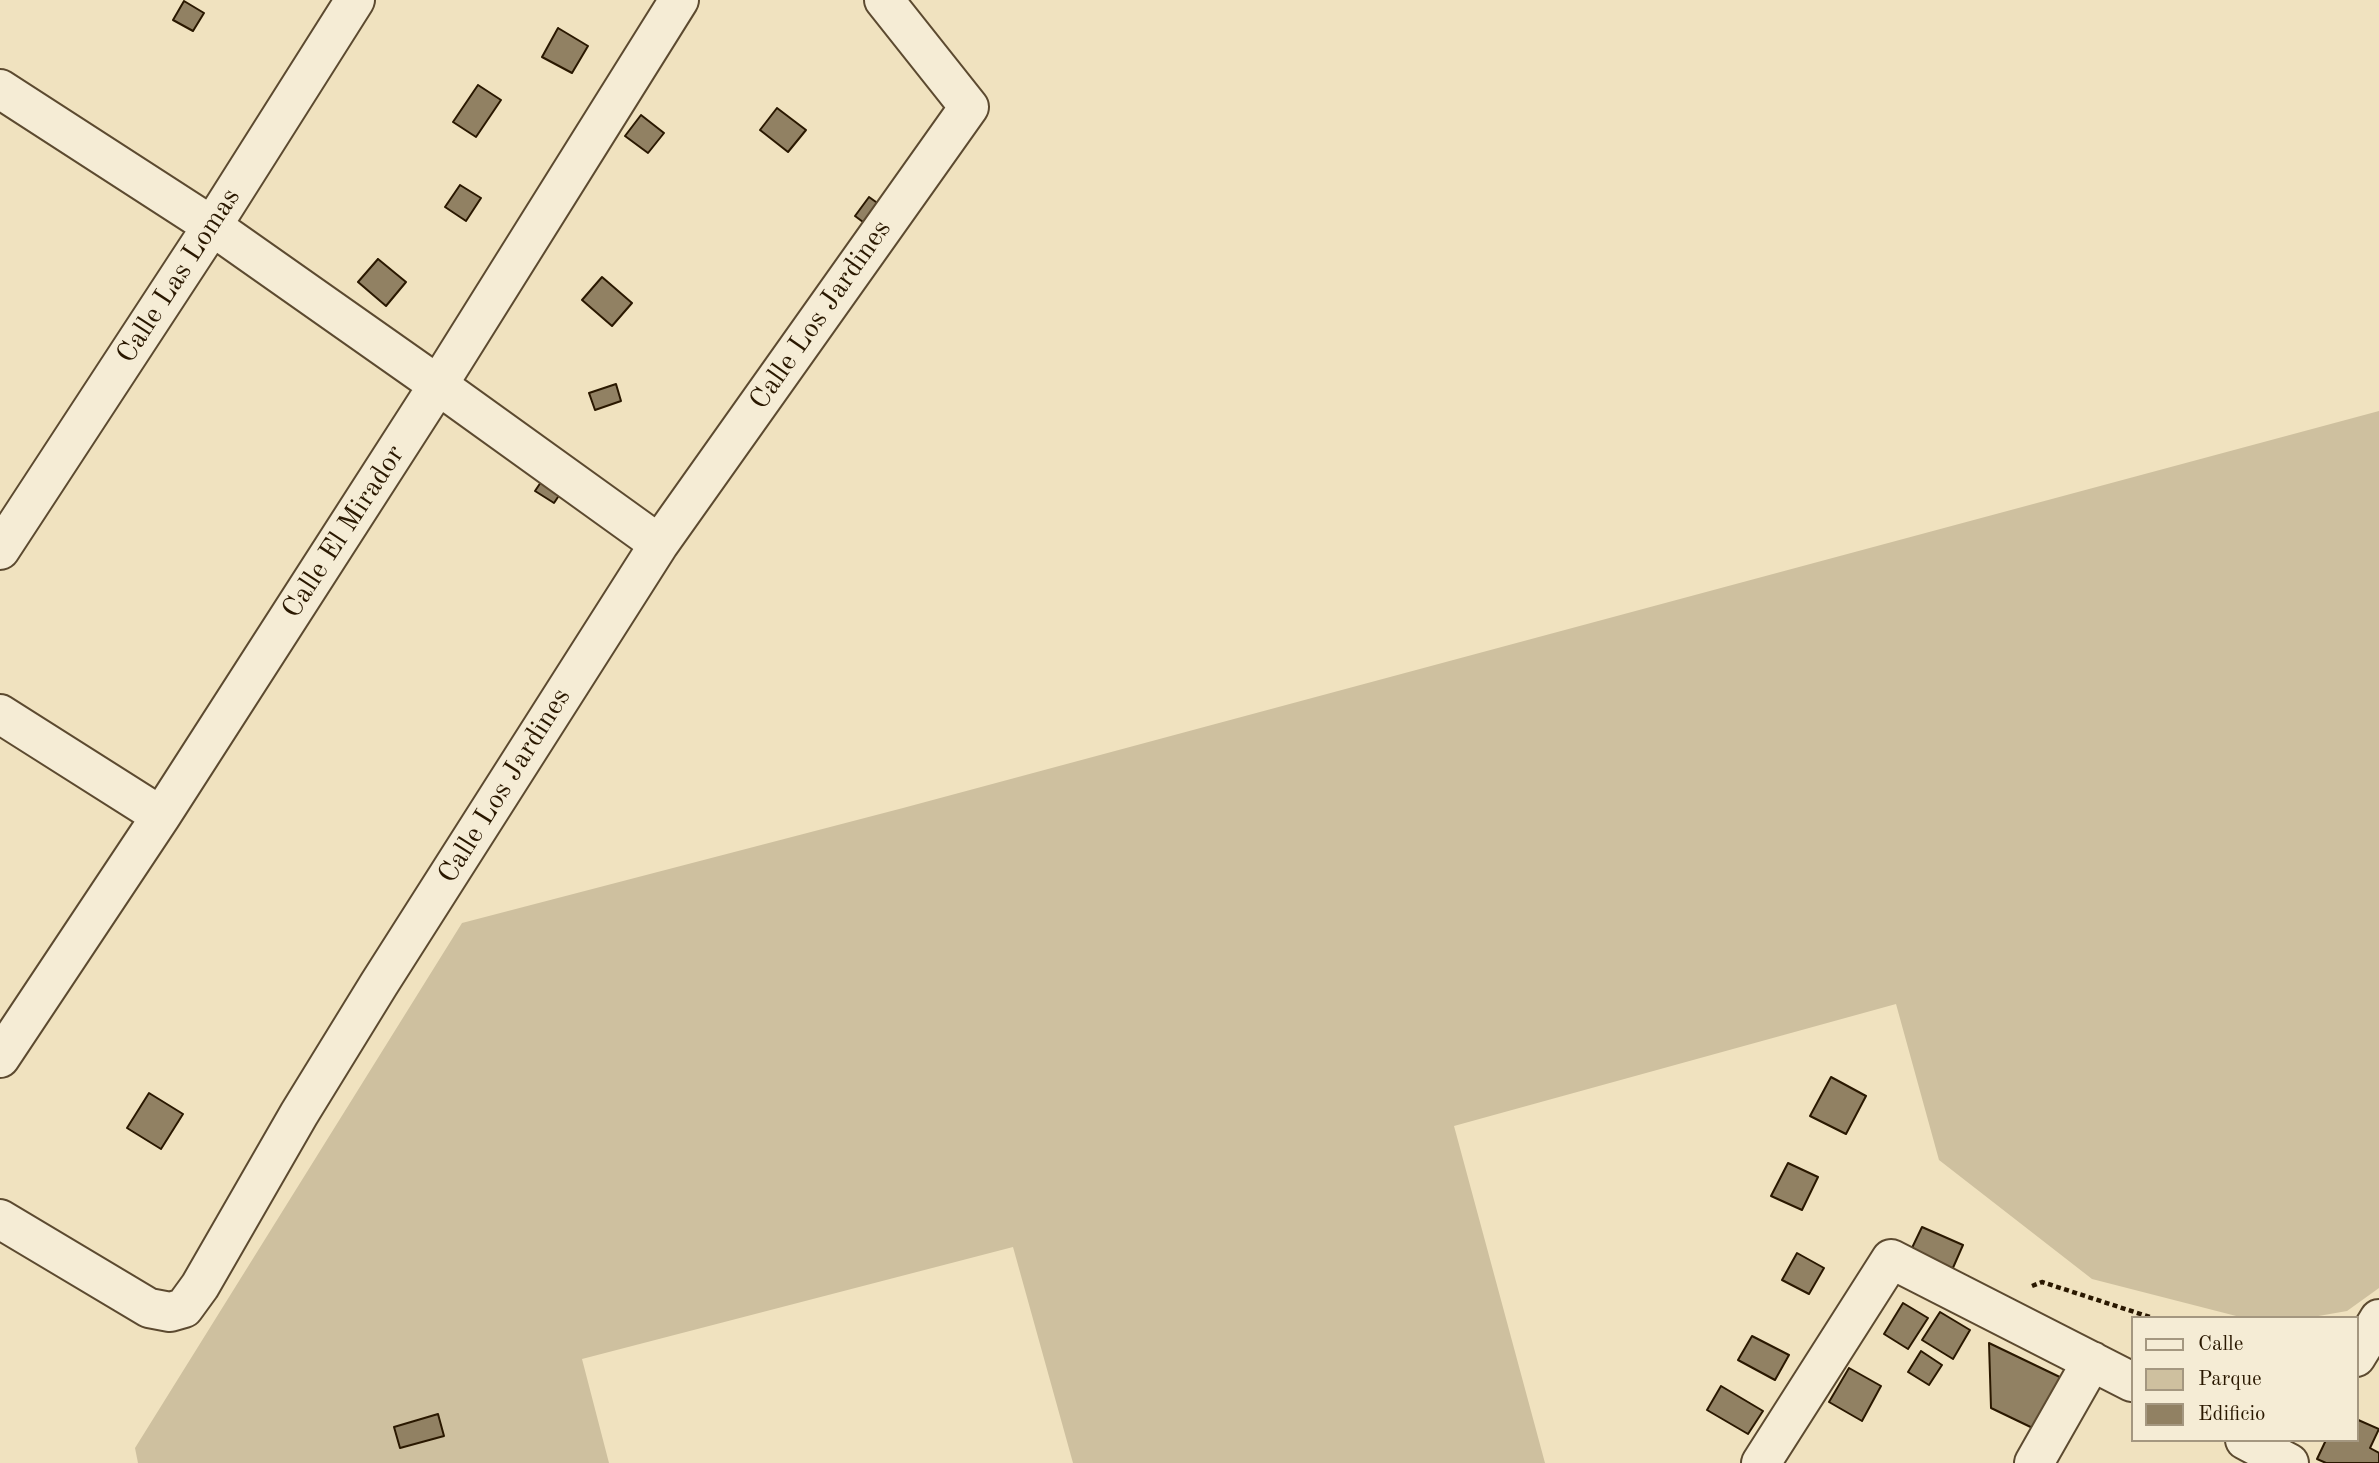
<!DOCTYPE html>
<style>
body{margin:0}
#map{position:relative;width:2379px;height:1463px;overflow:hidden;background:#f0e2bf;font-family:"Old Standard TT",serif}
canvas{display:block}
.legend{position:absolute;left:2131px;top:1316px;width:228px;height:126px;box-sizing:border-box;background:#f5ecd5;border:2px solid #a49780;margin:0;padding:9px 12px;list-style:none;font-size:21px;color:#2a1800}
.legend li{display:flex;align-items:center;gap:14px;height:35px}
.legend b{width:35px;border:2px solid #a49780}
</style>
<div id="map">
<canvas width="2379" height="1463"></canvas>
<ul class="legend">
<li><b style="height:9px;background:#f5ecd5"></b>Calle</li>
<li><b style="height:19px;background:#cec09f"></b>Parque</li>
<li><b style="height:19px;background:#918163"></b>Edificio</li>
</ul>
</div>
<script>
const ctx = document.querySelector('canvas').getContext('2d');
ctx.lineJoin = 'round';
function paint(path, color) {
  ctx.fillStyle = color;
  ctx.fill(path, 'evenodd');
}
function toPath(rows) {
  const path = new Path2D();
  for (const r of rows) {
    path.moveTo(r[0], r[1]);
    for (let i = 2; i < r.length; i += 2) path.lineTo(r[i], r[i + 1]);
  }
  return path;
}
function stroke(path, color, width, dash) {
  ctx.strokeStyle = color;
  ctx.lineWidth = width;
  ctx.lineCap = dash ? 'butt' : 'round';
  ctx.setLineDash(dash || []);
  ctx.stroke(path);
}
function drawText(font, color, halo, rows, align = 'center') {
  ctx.font = font + ' "Old Standard TT",serif';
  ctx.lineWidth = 7;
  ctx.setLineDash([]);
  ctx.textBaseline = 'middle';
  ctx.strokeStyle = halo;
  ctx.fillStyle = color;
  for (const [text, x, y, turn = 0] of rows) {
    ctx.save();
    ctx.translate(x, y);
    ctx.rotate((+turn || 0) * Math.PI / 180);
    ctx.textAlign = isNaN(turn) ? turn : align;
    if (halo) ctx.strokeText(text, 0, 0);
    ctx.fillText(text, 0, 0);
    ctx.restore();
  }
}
const green = toPath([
 [2379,411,2379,1288,2347,1311,2307,1318,2244,1318,2092,1279,1939,1160,1896,1004,1454,1126,1545,1463,1073,1463,1013,1247,582,1359,609,1463,138,1463,135,1448,462,923,903,808]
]);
const building = toPath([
 [184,1,204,13,193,31,173,20,184,1],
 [558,28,588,46,572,73,542,57,558,28],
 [478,85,501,100,476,137,453,122,478,85],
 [777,108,806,130,788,152,760,130,777,108],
 [641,115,664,133,648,153,625,136,641,115],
 [460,185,481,198,466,221,445,207,460,185],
 [869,197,890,212,875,231,855,216,869,197],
 [378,259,406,282,386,306,358,282,378,259],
 [602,277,632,303,612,326,582,300,602,277],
 [616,384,621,401,595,410,589,393,616,384],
 [547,473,566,485,554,503,535,491,547,473],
 [1831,1077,1866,1096,1846,1134,1810,1116,1831,1077],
 [149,1093,183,1114,161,1149,127,1128,149,1093],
 [1788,1163,1818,1177,1802,1210,1771,1196,1788,1163],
 [1922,1227,1963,1245,1952,1270,1910,1252,1922,1227],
 [1797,1253,1824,1268,1809,1294,1782,1280,1797,1253],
 [1903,1303,1928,1318,1908,1349,1884,1334,1903,1303],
 [1940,1312,1970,1330,1953,1359,1922,1340,1940,1312],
 [1752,1336,1789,1355,1775,1380,1738,1360,1752,1336],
 [1989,1343,2066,1380,2041,1432,1991,1408,1989,1343],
 [1921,1351,1942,1365,1929,1385,1908,1372,1921,1351],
 [1849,1368,1881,1386,1862,1421,1829,1402,1849,1368],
 [1721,1386,1763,1411,1748,1434,1707,1410,1721,1386],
 [438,1414,444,1436,400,1448,394,1427,438,1414],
 [2356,1419,2379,1429,2370,1448,2379,1453,2379,1463,2326,1463,2317,1459,2326,1440,2356,1440,2356,1419]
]);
const path = toPath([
 [2032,1286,2042,1282,2153,1318]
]);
const minor = toPath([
 [0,89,212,226,438,385,659,544],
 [0,550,212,226,355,0],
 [0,714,161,816],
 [0,1058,161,816,438,385,679,0],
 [0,1219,149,1308,170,1312,184,1308,200,1286,299,1114,379,984,659,544,969,107,884,0],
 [2356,1357,2379,1319],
 [2245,1440,2289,1463],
 [1761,1463,1891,1259,2132,1382],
 [2034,1463,2092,1361]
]);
const streetNames = [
 ["Calle Las Lomas",179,276,-57],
 ["Calle Los Jardines",821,315,-55],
 ["Calle El Mirador",344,532,-57],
 ["Calle Los Jardines",505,786,-58]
];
paint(green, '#cec09f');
paint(building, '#918163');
stroke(building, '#2a1800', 2);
stroke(minor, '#5c4a30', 42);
stroke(path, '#2a1800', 4.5, [5, 3.5]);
stroke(minor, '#f5ecd5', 38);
drawText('28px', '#2a1800', '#f5ecd5', streetNames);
</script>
